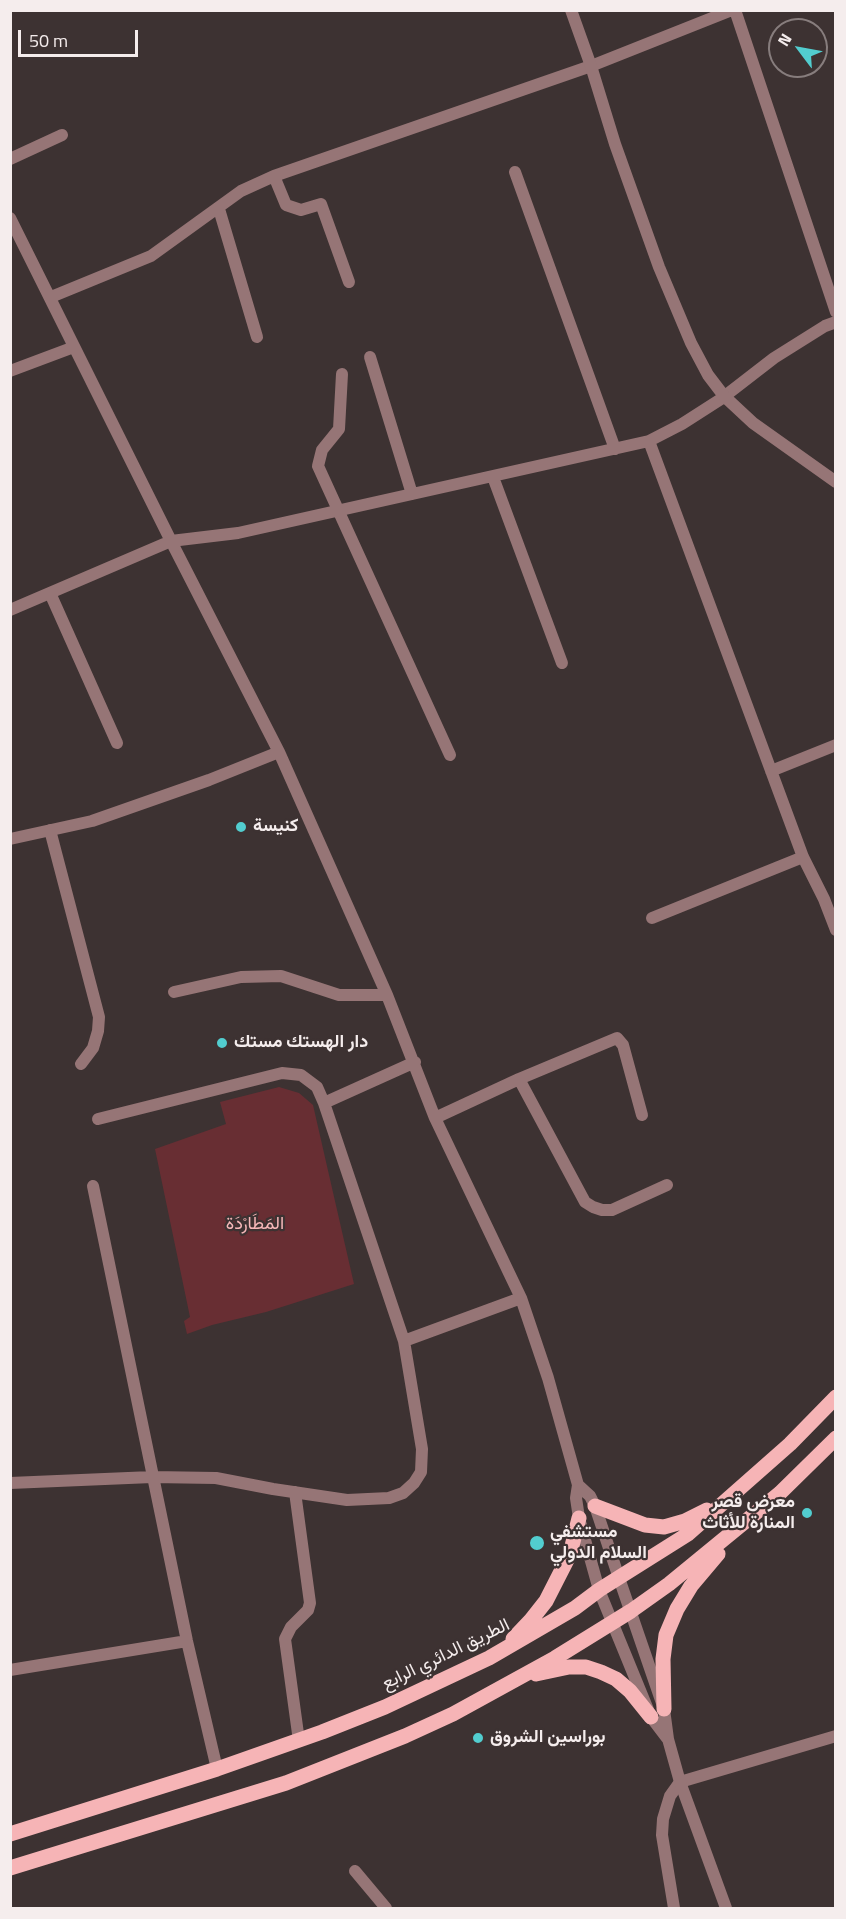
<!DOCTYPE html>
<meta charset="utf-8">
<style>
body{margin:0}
#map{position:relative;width:846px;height:1919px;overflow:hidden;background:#3d3232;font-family:"Titillium Web",sans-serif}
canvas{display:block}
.frame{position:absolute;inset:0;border:12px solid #f5eded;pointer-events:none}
.north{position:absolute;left:768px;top:18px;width:60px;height:60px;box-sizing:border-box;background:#3d3232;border:2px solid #877d7d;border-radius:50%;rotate:302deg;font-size:16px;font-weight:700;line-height:24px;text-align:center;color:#f5eded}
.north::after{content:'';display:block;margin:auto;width:21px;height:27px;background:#52cdcf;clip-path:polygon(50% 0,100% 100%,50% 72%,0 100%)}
.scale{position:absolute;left:18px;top:30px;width:120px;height:27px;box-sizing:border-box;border:3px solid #f5eded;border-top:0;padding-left:8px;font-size:18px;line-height:21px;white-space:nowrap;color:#f5eded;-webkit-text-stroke:4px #3d3232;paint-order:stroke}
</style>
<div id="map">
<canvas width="846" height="1919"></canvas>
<div class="frame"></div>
<div class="north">N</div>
<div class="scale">50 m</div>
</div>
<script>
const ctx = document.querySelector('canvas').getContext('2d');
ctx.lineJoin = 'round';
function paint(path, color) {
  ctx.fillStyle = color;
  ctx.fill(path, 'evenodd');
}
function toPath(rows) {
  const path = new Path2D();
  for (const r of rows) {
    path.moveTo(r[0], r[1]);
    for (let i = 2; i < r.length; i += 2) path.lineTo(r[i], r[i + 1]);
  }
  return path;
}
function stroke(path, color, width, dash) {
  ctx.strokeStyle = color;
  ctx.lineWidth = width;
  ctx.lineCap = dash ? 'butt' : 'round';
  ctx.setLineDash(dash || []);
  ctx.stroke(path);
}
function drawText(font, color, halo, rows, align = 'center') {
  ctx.font = font + ' "Titillium Web",Vazirmatn,sans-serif';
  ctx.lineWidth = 4.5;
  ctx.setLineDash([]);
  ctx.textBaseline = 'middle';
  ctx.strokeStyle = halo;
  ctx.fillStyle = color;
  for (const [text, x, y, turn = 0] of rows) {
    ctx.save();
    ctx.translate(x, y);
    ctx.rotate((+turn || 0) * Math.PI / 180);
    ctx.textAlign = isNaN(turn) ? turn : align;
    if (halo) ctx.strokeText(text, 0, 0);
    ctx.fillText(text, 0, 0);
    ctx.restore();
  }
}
const green = toPath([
 [279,1087,299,1093,313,1105,354,1284,266,1312,212,1325,187,1334,184,1321,190,1317,155,1149,226,1124,220,1102]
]);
const minor = toPath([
 [735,10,836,312],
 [10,159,62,135],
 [515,172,615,449],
 [274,176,286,205,301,210,321,204,349,282],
 [219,209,257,337],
 [10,218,171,541,279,752,387,995,435,1118,521,1298,548,1378,578,1485,576,1498,579,1518,599,1590],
 [51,297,151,256,241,191,274,176,591,66,732,10],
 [370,357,412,494],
 [10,371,74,347],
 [342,374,339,429,322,450,318,466,450,755],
 [649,441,803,857,824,899,836,930],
 [493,477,562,663],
 [50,593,117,743],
 [10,610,171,541,238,533,649,441,682,424,721,399,774,358,825,326,836,322],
 [771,771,836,745],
 [50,830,99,1017,98,1031,93,1048,81,1064],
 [10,839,92,821,209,780,279,752],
 [652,918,803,857],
 [174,992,241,977,281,976,339,995,387,995],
 [519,1079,585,1202,593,1207,602,1210,612,1210,667,1185],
 [324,1103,415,1062],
 [435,1118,519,1079,617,1038,623,1045,642,1115],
 [93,1186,187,1641,217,1769],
 [404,1341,521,1298],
 [10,1483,152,1477,216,1478,273,1489,347,1500,389,1498,403,1493,414,1483,421,1472,422,1449,404,1341,324,1103,317,1087,301,1075,282,1073,98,1119],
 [578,1485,590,1496,595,1506,619,1578],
 [295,1492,310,1603,308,1610,291,1627,285,1639,299,1741],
 [10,1670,187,1641],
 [355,1871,386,1908],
 [674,1908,662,1835,663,1819,670,1796,680,1782,836,1736]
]);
const tertiary = toPath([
 [571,10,591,66,615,144,659,267,691,343,708,375,724,396,753,423,836,482],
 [619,1578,664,1709,668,1739,680,1782,726,1908],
 [599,1590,651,1717,667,1738]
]);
const primary = toPath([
 [595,1506,645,1525,664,1527,685,1521,707,1510],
 [513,1639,531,1620,546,1601,570,1554,579,1518],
 [536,1674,569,1667,586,1667,601,1672,616,1679,630,1691,651,1717],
 [664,1709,663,1659,666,1635,677,1609,691,1586,718,1554],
 [10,1834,217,1769,322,1732,385,1707,489,1658,575,1608,599,1590,688,1534,790,1444,836,1397],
 [10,1868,286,1783,405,1736,453,1714,555,1658,631,1611,669,1584,780,1493,836,1438]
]);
const markers = [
 [241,827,6,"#52cdcf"],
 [222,1043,6,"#52cdcf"],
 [807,1513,6,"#52cdcf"],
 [537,1543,8,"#52cdcf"],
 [478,1738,6,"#52cdcf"]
];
const poiNames = [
 ["كنيسة",253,827],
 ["دار الهستك مستك",234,1043],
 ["معرض قصر",795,1503,"right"],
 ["المنارة للأثاث",795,1524,"right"],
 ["مستشفي",550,1533],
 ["السلام الدولي",550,1554],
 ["بوراسين الشروق",490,1738]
];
const parkNames = [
 ["المَطَارْدَة",255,1225]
];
const streetNames = [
 ["الطريق الدائري الرابع",446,1655,-26]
];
paint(green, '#682e33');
stroke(minor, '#967576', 12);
stroke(tertiary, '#967576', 12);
stroke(primary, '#f6b4b6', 15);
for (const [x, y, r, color] of markers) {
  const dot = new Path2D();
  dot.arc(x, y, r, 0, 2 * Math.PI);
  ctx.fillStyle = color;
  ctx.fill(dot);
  stroke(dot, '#3d3232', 2);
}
drawText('bold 18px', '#f5eded', '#3d3232', poiNames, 'left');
drawText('18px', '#f5b7b8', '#3d3232', parkNames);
drawText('18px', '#f5eded', '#3d3232', streetNames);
</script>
